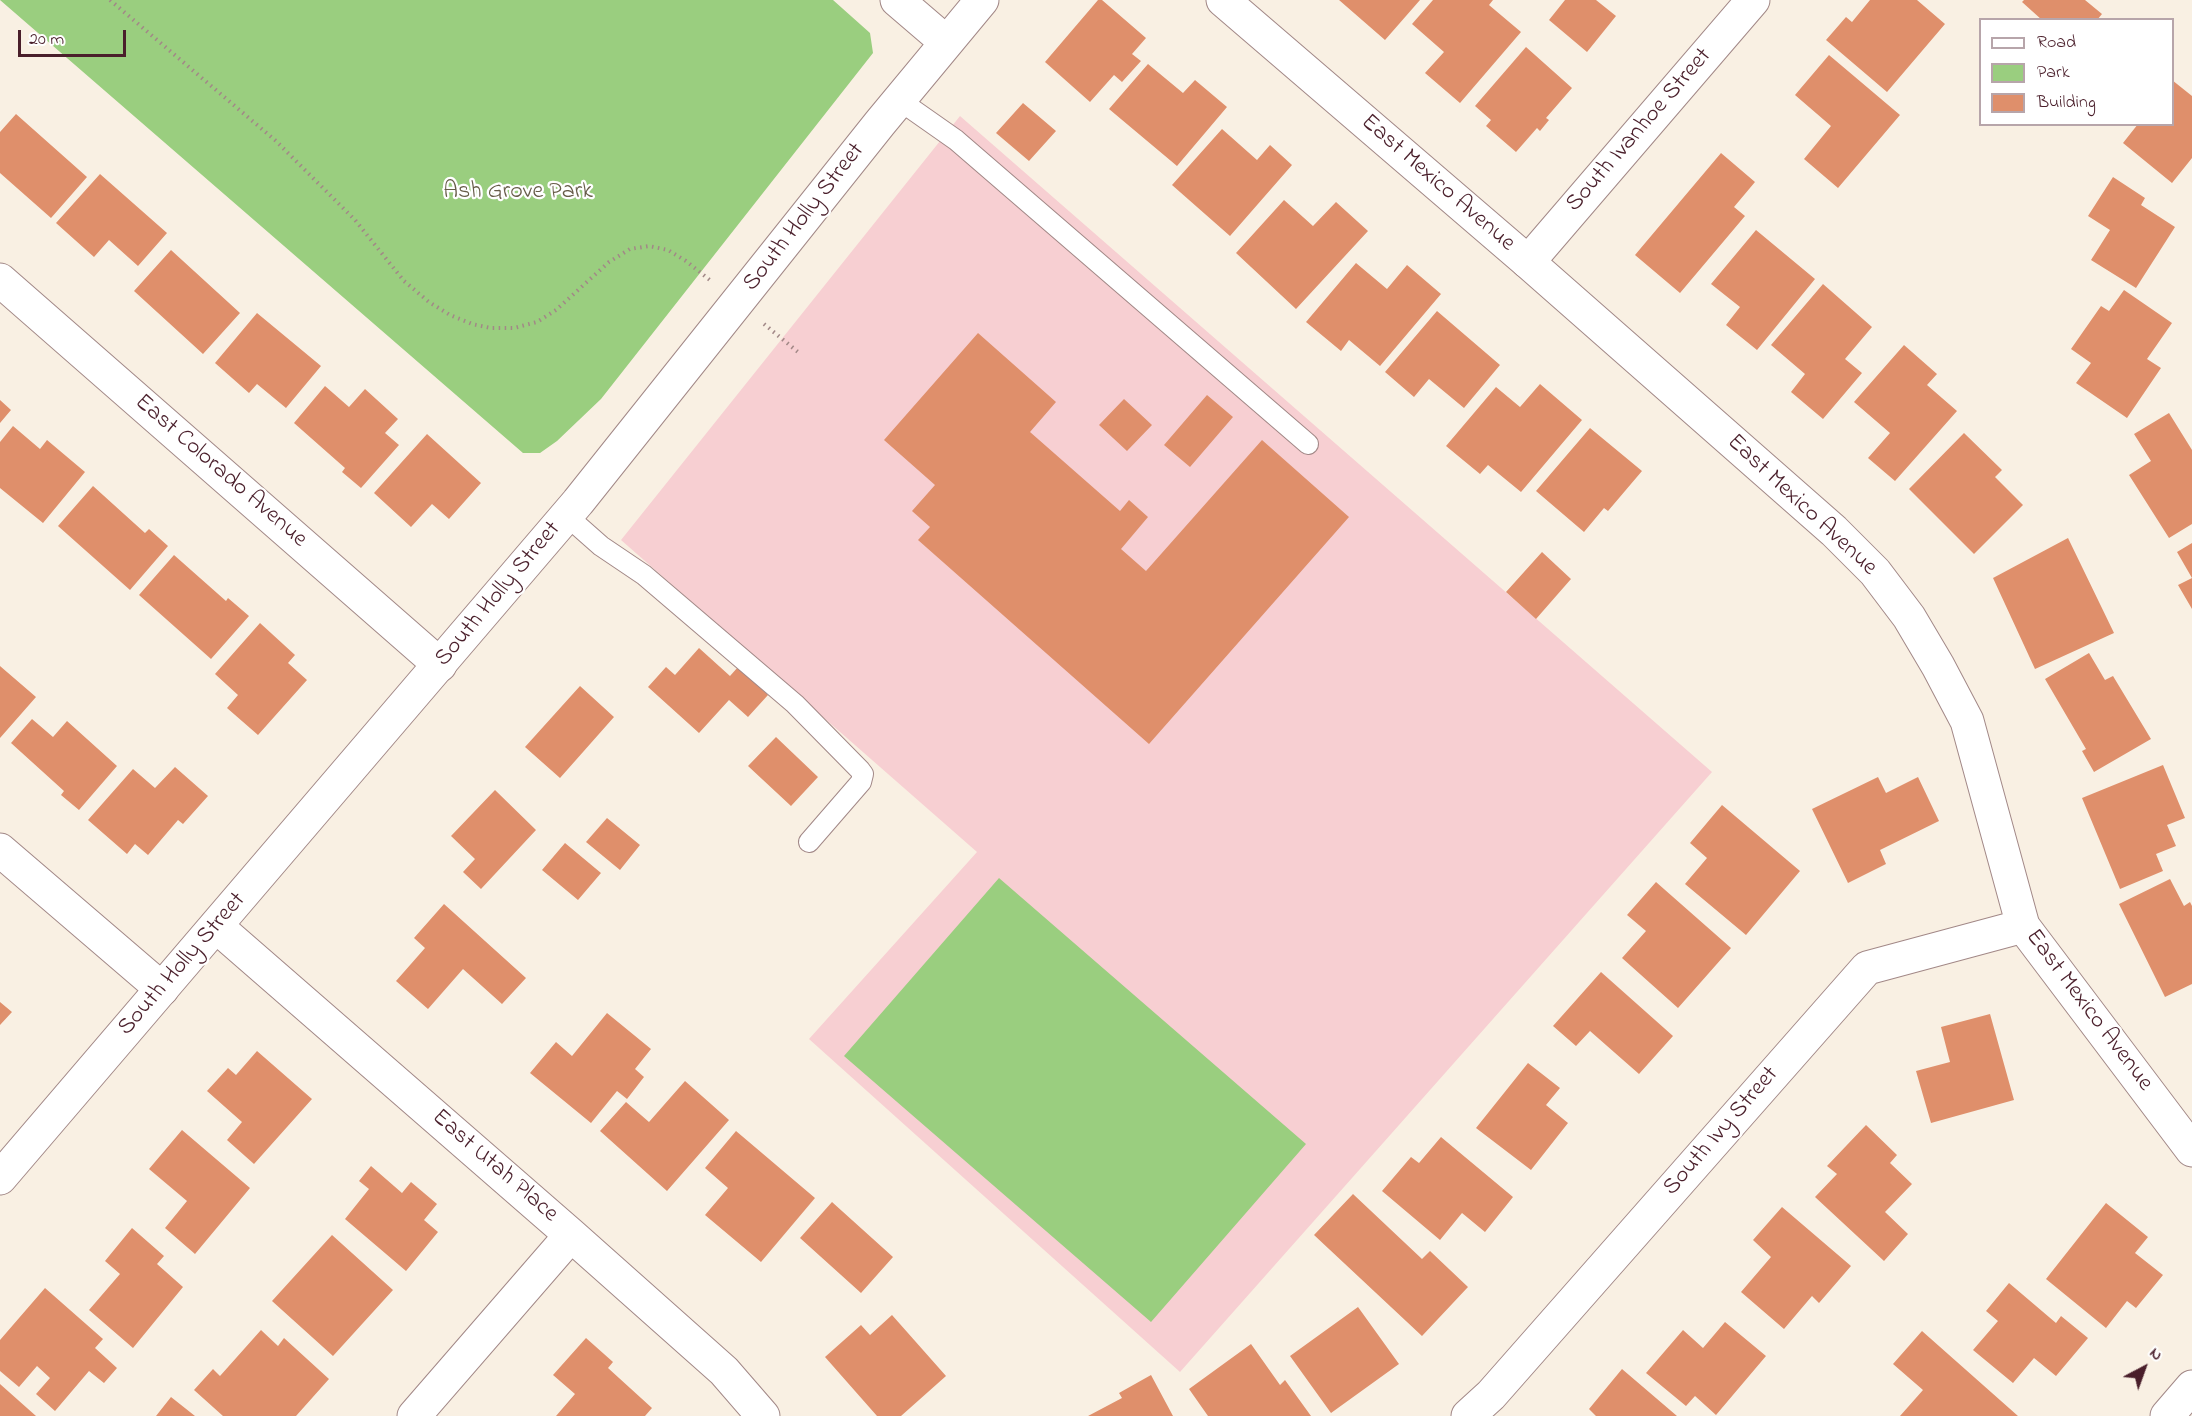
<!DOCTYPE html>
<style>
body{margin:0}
#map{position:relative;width:2192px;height:1416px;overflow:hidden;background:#f9f0e3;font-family:"Indie Flower",sans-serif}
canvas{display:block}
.legend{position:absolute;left:1979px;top:18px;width:195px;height:108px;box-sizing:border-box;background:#fff;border:2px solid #b7a5aa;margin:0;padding:8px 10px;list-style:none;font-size:18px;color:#4a1f2b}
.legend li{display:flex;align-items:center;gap:12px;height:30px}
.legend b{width:30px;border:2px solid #b7a5aa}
.north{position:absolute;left:2114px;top:1338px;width:60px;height:60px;-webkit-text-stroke:4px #fff;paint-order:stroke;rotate:41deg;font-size:16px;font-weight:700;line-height:24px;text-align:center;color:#4a1f2b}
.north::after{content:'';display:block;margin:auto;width:21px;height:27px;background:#4a1f2b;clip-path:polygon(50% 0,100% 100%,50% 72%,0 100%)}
.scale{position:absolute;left:18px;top:30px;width:108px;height:27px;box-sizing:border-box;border:3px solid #4a1f2b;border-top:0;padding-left:8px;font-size:18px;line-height:21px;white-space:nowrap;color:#4a1f2b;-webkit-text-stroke:4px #fff;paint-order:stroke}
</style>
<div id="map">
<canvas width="2192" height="1416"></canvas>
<ul class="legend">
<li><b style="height:8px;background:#fff"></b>Road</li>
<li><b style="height:16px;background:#9ace7f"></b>Park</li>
<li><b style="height:16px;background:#df8f6b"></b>Building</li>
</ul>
<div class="north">N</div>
<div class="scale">20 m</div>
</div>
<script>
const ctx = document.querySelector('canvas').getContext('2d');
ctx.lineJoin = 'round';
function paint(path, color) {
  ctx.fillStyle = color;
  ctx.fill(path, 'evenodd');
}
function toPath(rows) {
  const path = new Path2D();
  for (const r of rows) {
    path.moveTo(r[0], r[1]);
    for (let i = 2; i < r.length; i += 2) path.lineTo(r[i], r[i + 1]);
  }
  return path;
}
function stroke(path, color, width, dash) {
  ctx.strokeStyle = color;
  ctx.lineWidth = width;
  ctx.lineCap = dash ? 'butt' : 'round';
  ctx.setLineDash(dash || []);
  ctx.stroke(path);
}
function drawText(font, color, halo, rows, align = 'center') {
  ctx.font = font + ' "Indie Flower",sans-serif';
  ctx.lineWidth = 4.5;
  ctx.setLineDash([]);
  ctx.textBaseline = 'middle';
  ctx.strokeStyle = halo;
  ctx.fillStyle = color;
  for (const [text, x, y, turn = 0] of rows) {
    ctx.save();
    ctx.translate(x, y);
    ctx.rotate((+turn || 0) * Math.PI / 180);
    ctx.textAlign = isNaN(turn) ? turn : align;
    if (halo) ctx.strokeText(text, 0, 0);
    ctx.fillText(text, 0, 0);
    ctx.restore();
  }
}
const built = toPath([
 [960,116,1712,772,1180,1372,809,1039,977,852,621,540]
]);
const green = toPath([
 [0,0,833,0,870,33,873,53,601,399,557,441,540,453,523,453],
 [999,878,1306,1144,1151,1322,844,1056]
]);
const building = toPath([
 [1098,0,1102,0,1146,38,1132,54,1141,61,1122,82,1114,75,1090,102,1045,62],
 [1339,0,1420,0,1385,40],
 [1433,0,1493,0,1489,5,1521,32,1460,103,1425,73,1444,52,1412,24],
 [1565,0,1596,0,1616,16,1587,52,1549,20],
 [1870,0,1917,0,1945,24,1887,92,1826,40,1846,17,1852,22],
 [2024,0,2085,0,2102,14,2097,20,2042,20,2022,2],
 [1526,47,1572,88,1546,118,1549,120,1540,131,1537,128,1516,152,1486,126,1491,120,1475,106],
 [1829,55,1900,115,1838,188,1804,159,1831,126,1795,95],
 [1148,64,1183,93,1195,80,1227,107,1177,166,1109,109],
 [2172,80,2192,96,2192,158,2172,183,2123,143,2138,124,2172,124],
 [1023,103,1056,131,1029,161,996,133],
 [16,114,87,177,51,218,0,173,0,132],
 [1222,129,1257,160,1270,145,1292,165,1230,236,1172,185],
 [1721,153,1755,182,1734,207,1745,216,1680,293,1635,255],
 [100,174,167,233,138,266,109,240,94,257,56,223],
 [2113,177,2145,198,2141,205,2175,227,2136,288,2091,260,2110,230,2088,216],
 [1284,200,1313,226,1336,202,1368,231,1296,309,1236,253],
 [1756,230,1815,279,1757,350,1726,325,1740,307,1711,284],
 [171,250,240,313,203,354,134,291],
 [1356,263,1387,289,1407,265,1441,294,1380,366,1349,340,1341,351,1306,322],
 [1823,284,1872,327,1845,359,1862,373,1823,419,1791,392,1805,374,1771,345],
 [2124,290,2172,323,2147,359,2161,368,2127,418,2076,383,2091,363,2071,349,2101,306,2109,311],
 [1437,311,1500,365,1464,408,1429,379,1414,397,1385,372],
 [257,313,321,366,286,408,257,384,249,393,215,363],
 [978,333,1056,402,1030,432,1120,511,1129,500,1148,517,1121,549,1146,571,1262,440,1349,517,1149,744,918,540,930,527,912,511,935,485,884,440],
 [1904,345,1937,374,1927,385,1957,411,1895,481,1868,458,1890,433,1854,402],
 [1540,384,1582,420,1521,492,1488,465,1480,474,1446,446,1496,387,1520,407],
 [325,386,349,407,365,389,398,419,385,433,399,445,361,488,342,472,345,468,294,423],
 [1207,395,1233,417,1190,467,1164,445],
 [1124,399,1152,425,1127,451,1099,425],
 [0,400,11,410,0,423],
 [2169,413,2192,450,2192,524,2169,538,2129,475,2151,461,2134,434],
 [13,426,40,449,47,440,85,472,43,523,0,488,0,442],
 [1590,428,1642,471,1608,511,1604,508,1584,532,1536,491],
 [1964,433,2002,470,1995,477,2023,505,1974,554,1909,489],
 [427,434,481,483,449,519,432,504,411,527,374,493],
 [93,486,145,533,149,529,168,546,130,590,58,526],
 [2068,538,2114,633,2035,669,1993,578],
 [2192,543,2192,609,2178,585,2192,578,2177,552],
 [1542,552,1571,579,1536,619,1506,592],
 [174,555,226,601,228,598,249,616,211,659,139,595],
 [260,623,295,655,288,663,307,680,258,735,227,708,238,695,215,674],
 [699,648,730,676,738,667,768,695,748,717,729,700,699,733,648,687,666,667,675,675],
 [2089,653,2105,680,2113,676,2151,739,2094,772,2082,751,2086,749,2045,679],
 [0,666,36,697,0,738],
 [580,686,614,717,560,778,525,747],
 [32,719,53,737,67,721,117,766,79,810,61,795,64,791,11,743],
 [776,737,818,777,791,806,748,766],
 [2163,765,2185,818,2167,825,2176,846,2156,854,2163,871,2120,889,2082,798],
 [175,767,208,796,183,824,178,820,148,855,135,844,127,854,88,820,133,769,155,788],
 [1878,777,1886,793,1918,777,1939,821,1880,850,1886,864,1848,883,1812,809],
 [495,790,536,830,481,889,463,872,475,859,451,836],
 [1722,805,1800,871,1746,935,1685,884,1707,858,1690,843],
 [607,818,640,845,620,870,586,842],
 [565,843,601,873,578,900,542,870],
 [2170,879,2184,906,2190,902,2192,906,2192,984,2165,997,2119,904],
 [1656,882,1731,948,1678,1008,1622,958,1646,931,1627,915],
 [444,904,526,978,502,1004,463,969,428,1009,396,981,425,948,414,938],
 [1601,972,1673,1036,1639,1074,1590,1031,1576,1046,1553,1026],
 [0,1002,12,1012,0,1025],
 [607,1013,651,1049,635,1069,644,1077,627,1099,617,1091,591,1123,530,1073,556,1042,572,1056],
 [1990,1014,2014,1100,1931,1123,1916,1071,1950,1062,1941,1027],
 [257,1051,312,1099,254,1164,227,1140,242,1122,207,1091,228,1068,236,1075],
 [1528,1063,1560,1088,1546,1105,1568,1123,1531,1170,1476,1128],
 [685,1081,729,1120,667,1191,600,1131,626,1102,649,1122],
 [1866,1125,1897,1155,1890,1163,1912,1184,1885,1212,1908,1234,1884,1261,1815,1197,1837,1174,1827,1166],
 [182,1130,250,1188,195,1254,165,1228,187,1201,149,1169],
 [736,1131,815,1198,761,1262,705,1215,728,1188,705,1168],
 [1441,1137,1513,1197,1485,1232,1462,1213,1440,1240,1382,1191,1411,1157,1419,1163],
 [371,1166,402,1193,411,1182,437,1204,424,1220,438,1232,406,1271,345,1219,369,1189,359,1181],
 [1353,1194,1422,1259,1430,1251,1468,1287,1422,1336,1314,1235],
 [832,1202,893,1257,861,1293,800,1238],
 [2106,1203,2148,1237,2135,1253,2163,1275,2136,1308,2127,1301,2106,1328,2046,1279],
 [1782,1207,1851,1266,1819,1303,1812,1296,1784,1329,1741,1292,1771,1257,1753,1240],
 [132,1228,164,1256,157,1264,183,1287,133,1348,89,1310,120,1274,105,1261],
 [332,1235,393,1290,333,1356,272,1301],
 [2009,1283,2056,1323,2061,1316,2088,1338,2056,1376,2034,1358,2013,1383,1973,1350,1998,1321,1986,1311],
 [45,1288,103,1339,95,1348,117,1368,104,1383,89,1371,55,1411,36,1394,50,1378,37,1366,19,1387,0,1371,0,1340],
 [1358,1307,1399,1364,1331,1413,1290,1356],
 [892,1315,946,1376,901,1416,877,1416,825,1357,861,1325,870,1335],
 [1725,1322,1766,1356,1716,1415,1695,1396,1686,1406,1646,1373,1683,1330,1703,1348],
 [261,1330,278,1346,284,1338,329,1379,296,1416,223,1416,194,1390,213,1369,220,1376],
 [1922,1331,2018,1416,1900,1416,1923,1390,1893,1364],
 [586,1338,613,1362,608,1368,652,1408,645,1416,556,1416,575,1394,553,1375],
 [1251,1344,1280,1385,1285,1380,1311,1416,1208,1416,1189,1389],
 [1622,1369,1677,1416,1596,1416,1589,1409],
 [1151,1375,1173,1416,1088,1416,1122,1398,1119,1393],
 [0,1384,36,1416,0,1416],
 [171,1397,195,1416,156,1416]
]);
const path = toPath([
 [110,0,276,141,355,220,404,281,429,302,450,315,472,324,491,328,514,328,537,322,556,310,609,262,630,249,649,246,668,250,686,261,711,281],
 [764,324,798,352]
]);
const lane = toPath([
 [899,100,956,140,1308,444],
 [567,516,601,546,644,575,795,704,860,770,863,774,861,782,809,842]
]);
const street = toPath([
 [897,0,946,42],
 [1528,262,1753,0],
 [0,280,440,665],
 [0,850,162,989],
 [216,926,571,1235,724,1371,763,1416],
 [414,1416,571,1235],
 [1468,1416,1491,1395,1867,968,2023,926],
 [2167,1416,2192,1387]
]);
const secondary = toPath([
 [1223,0,1528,262,1834,531,1875,572,1909,617,1938,666,1967,721,2023,926,2192,1150],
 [0,1178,578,502,880,123,982,0]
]);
const streetNames = [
 ["South Ivanhoe Street",1640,131,-49],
 ["East Mexico Avenue",1437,184,41],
 ["South Holly Street",805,218,-52],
 ["East Colorado Avenue",220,472,41],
 ["East Mexico Avenue",1801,506,43],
 ["South Holly Street",499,595,-50],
 ["South Holly Street",183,965,-49],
 ["East Mexico Avenue",2088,1011,53],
 ["South Ivy Street",1722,1132,-49],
 ["East Utah Place",494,1167,41]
];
const parkNames = [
 ["Ash Grove Park",518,193]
];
paint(built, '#f7cfd2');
paint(green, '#9ace7f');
paint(building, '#df8f6b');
stroke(lane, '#a28887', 22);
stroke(street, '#a28887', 35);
stroke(secondary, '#a28887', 35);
stroke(path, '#a28887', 4, [1.5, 4.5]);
stroke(lane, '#fff', 20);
stroke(street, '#fff', 33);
stroke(secondary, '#fff', 33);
drawText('24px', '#4a1f2b', '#fff', streetNames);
drawText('24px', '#665c48', '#fff', parkNames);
</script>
